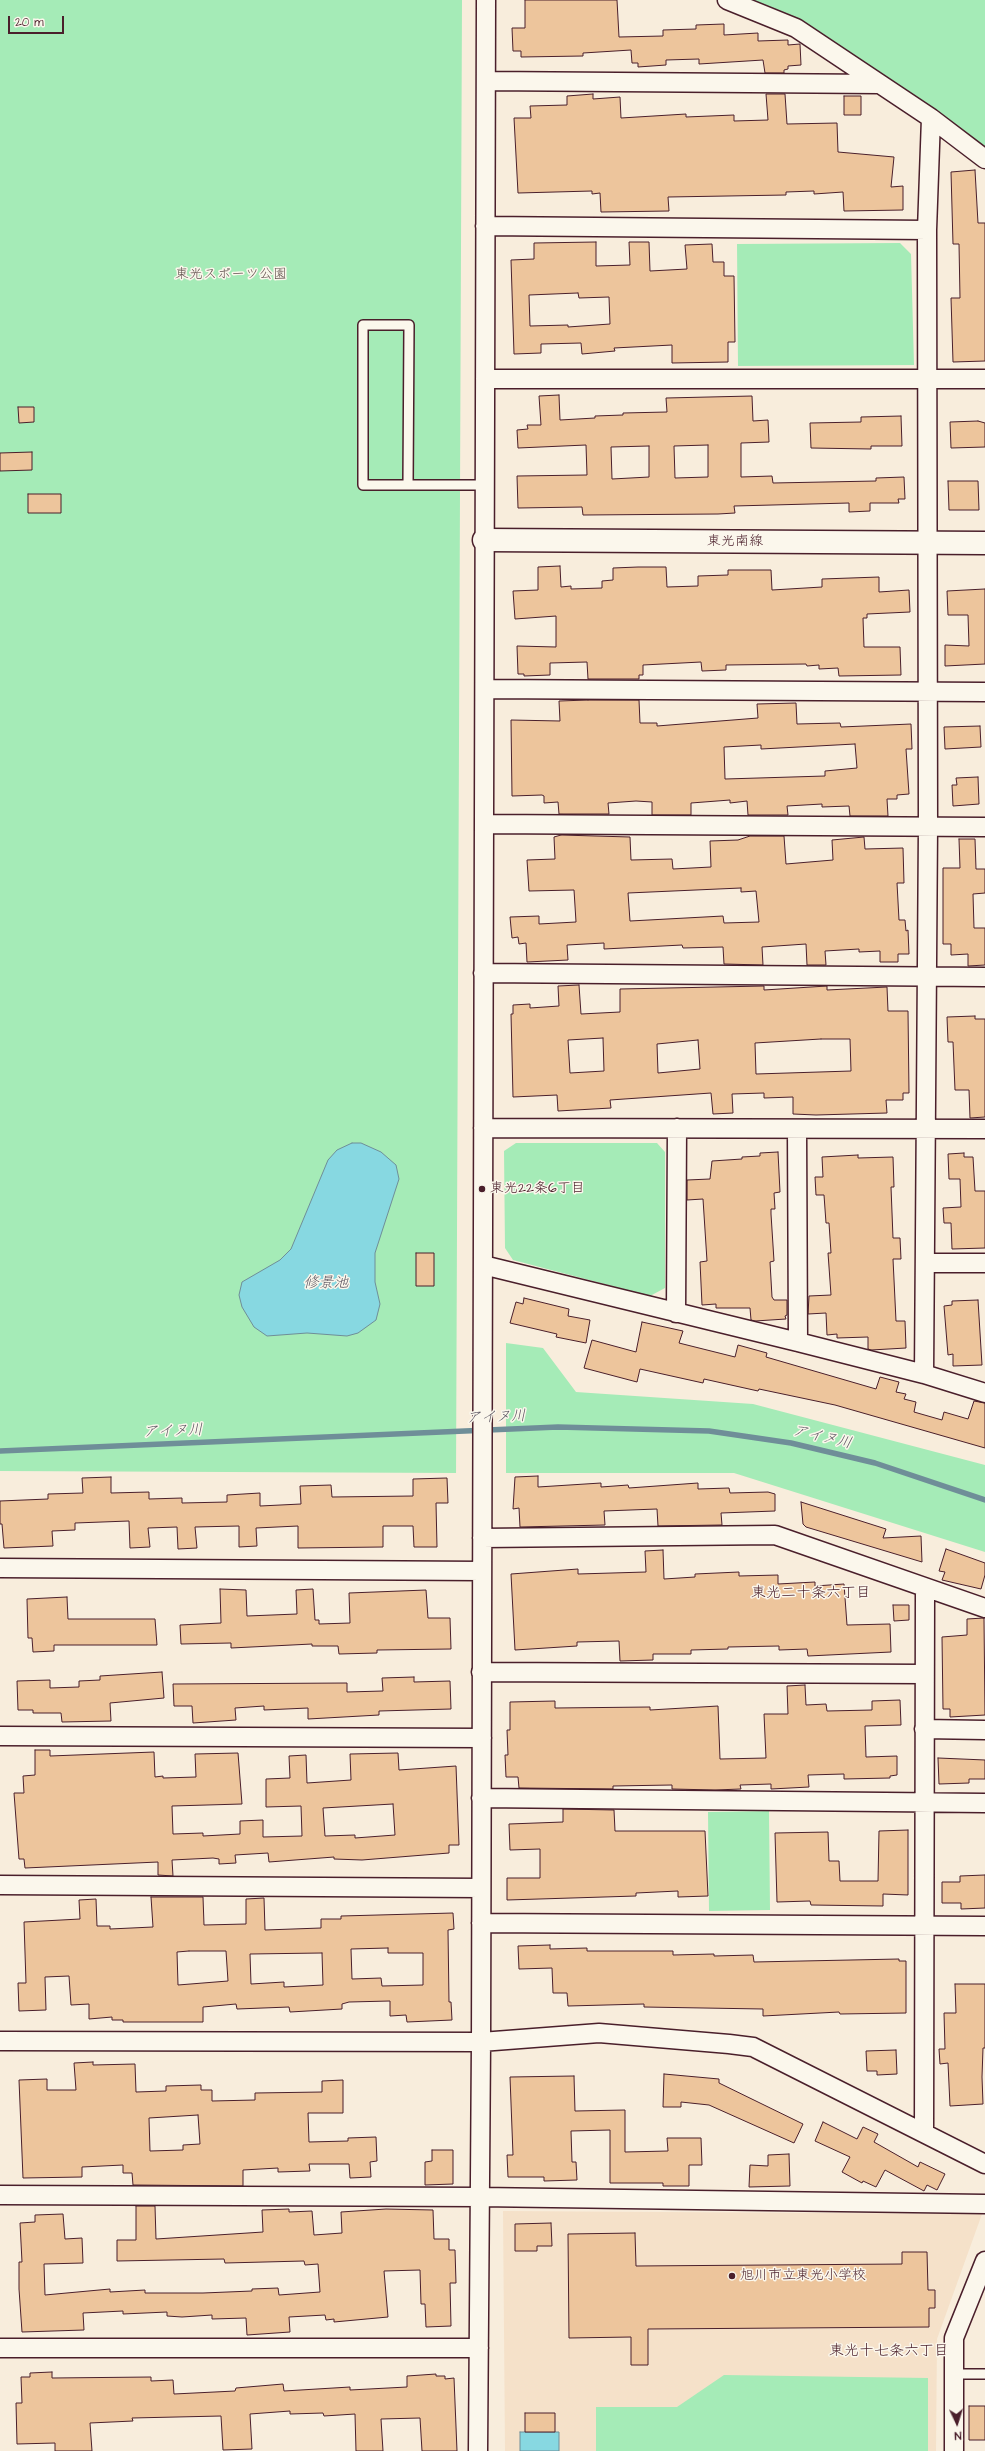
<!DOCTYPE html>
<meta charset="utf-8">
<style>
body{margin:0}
#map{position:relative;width:985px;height:2451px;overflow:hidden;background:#f8eddc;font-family:"Architects Daughter",sans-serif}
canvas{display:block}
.north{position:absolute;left:937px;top:2403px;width:40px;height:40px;-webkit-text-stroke:3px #fbf7ec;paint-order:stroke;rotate:176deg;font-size:11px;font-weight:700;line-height:16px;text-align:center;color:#4a1f2b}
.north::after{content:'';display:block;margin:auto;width:14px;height:18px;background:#4a1f2b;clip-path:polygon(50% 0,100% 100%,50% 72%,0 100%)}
.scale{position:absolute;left:8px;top:16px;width:56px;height:18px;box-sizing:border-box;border:2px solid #4a1f2b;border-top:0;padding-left:5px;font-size:12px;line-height:14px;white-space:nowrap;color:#4a1f2b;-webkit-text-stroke:3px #fbf7ec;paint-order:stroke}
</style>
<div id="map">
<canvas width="985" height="2451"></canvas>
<div class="north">N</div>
<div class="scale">20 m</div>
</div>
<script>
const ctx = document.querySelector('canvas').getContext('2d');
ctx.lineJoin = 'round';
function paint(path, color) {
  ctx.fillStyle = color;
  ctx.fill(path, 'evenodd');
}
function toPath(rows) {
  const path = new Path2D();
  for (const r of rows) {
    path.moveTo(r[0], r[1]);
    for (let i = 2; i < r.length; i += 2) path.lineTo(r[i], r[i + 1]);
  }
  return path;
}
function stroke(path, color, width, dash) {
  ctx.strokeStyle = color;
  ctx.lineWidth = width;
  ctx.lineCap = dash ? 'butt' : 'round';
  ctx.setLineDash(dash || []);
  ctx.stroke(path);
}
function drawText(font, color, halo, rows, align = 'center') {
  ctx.font = font + ' "Architects Daughter","Klee One",sans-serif';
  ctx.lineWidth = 3;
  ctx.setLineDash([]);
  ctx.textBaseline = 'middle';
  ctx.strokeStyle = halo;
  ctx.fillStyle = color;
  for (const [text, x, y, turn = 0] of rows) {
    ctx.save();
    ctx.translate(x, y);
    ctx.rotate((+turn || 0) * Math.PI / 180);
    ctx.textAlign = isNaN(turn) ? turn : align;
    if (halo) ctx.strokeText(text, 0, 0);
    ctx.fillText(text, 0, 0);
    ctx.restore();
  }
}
const built = toPath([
 [503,2211,982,2214,937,2339,936,2451,505,2451]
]);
const green = toPath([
 [0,0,462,0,456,1473,0,1471],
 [754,0,985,0,985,157,777,13],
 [900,243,911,254,914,365,738,366,737,244],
 [516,1143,657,1143,665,1152,665,1288,650,1296,513,1260,505,1248,504,1151],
 [506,1343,543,1348,576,1392,753,1404,985,1465,985,1552,734,1473,506,1473],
 [769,1811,770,1910,709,1911,708,1812],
 [724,2375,928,2378,928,2451,596,2451,596,2407,677,2407]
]);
const water = toPath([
 [352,1143,361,1143,381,1152,396,1165,399,1179,375,1253,375,1282,380,1304,376,1320,358,1333,347,1336,307,1333,267,1336,254,1327,242,1307,239,1295,242,1282,280,1260,291,1249,328,1160,337,1150,352,1143],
 [520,2432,559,2432,559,2451,520,2451,520,2432]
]);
const stream = toPath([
 [0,1451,558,1427,709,1431,791,1443,875,1463,985,1500]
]);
const building = toPath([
 [525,0,617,0,619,37,663,36,663,30,696,29,696,25,724,24,724,35,758,33,758,41,788,40,788,45,800,44,801,65,788,66,788,69,784,70,784,73,765,73,763,60,699,64,699,59,666,60,666,65,638,67,638,63,632,63,631,50,583,53,583,56,521,57,521,51,513,51,512,28,525,28,525,0],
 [593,94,593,99,620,97,621,118,686,114,686,117,734,115,734,121,768,120,766,94,785,94,787,124,837,123,838,152,894,157,891,187,903,186,903,210,844,211,843,192,814,194,814,191,786,192,786,195,668,197,669,211,601,212,600,193,592,194,592,191,518,193,514,118,531,118,530,106,567,105,567,96,593,94],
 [844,96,861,96,861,115,844,115,844,96],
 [975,170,978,223,985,223,985,361,953,362,951,298,960,298,959,244,953,244,951,172,975,170],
 [596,242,596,266,630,265,629,242,649,242,650,271,687,269,685,245,712,244,713,262,724,262,724,276,734,276,735,342,728,342,728,362,672,363,672,345,614,348,615,351,582,354,581,343,541,344,541,353,514,354,511,260,534,259,534,243,596,242],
 [578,293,579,298,609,297,610,324,568,327,568,325,530,326,529,295,578,293],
 [559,395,560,420,595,418,595,416,623,415,623,413,667,412,666,398,752,396,753,421,768,420,769,442,741,443,741,477,772,476,773,483,876,481,876,478,904,477,905,499,898,499,899,503,870,503,870,511,849,512,849,503,734,506,735,513,718,514,583,515,582,507,518,508,517,476,587,475,586,445,518,448,517,430,528,429,527,425,541,425,539,396,559,395],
 [708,445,708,477,675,478,674,446,708,445],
 [649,446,649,477,612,479,611,447,649,446],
 [18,407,34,407,34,422,19,423,18,407],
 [901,416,902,446,871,446,871,449,811,448,810,423,861,422,861,417,901,416],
 [978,421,985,423,985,447,951,448,950,422,978,421],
 [32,452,32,470,0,471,0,453,32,452],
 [948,481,978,481,979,510,949,510,948,481],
 [28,494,61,494,61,513,28,513,28,494],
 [560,566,561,587,571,586,571,589,602,588,602,581,613,580,613,568,638,567,666,567,667,587,698,586,698,576,728,575,728,570,771,570,772,590,822,587,822,579,879,577,879,592,909,590,910,612,867,614,867,618,863,618,864,647,900,647,901,675,839,676,838,668,819,669,819,665,807,666,806,664,726,665,726,670,702,671,701,662,643,665,643,675,639,675,639,679,588,679,587,662,550,663,550,675,524,676,524,674,518,674,517,646,556,647,556,616,515,619,513,591,538,590,538,567,560,566],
 [985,589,985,664,945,666,945,645,969,646,968,615,948,615,947,591,985,589],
 [588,700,639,700,640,723,657,723,657,726,758,718,757,704,796,703,797,724,840,723,841,727,911,724,912,749,906,749,909,794,897,795,897,799,887,799,888,816,850,816,849,806,822,807,822,804,787,806,788,815,748,815,747,801,730,803,730,800,691,803,691,815,652,815,652,802,636,801,608,803,609,814,559,814,558,802,544,803,544,796,542,795,512,796,511,720,560,721,559,701,588,700],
 [855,744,857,768,825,771,825,776,725,779,724,747,761,745,761,749,855,744],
 [980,726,981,747,945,749,944,727,980,726],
 [978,777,979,804,953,806,952,785,957,785,956,778,978,777],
 [561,835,630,837,631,860,672,859,673,869,711,867,710,841,738,840,750,836,784,836,786,864,833,860,832,840,864,837,865,849,903,848,904,883,897,883,899,920,905,920,906,931,908,930,909,954,898,954,898,962,880,962,880,951,859,952,859,949,825,951,826,965,807,965,806,944,762,947,763,965,724,964,723,947,683,948,682,945,604,949,604,943,567,945,568,960,527,962,526,943,519,944,518,937,512,938,510,917,539,916,539,924,576,922,574,890,529,891,527,860,555,859,554,837,561,835],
 [741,888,741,892,756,891,759,922,724,923,723,916,630,921,628,893,741,888],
 [959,839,975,839,976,869,985,869,985,893,973,894,974,928,985,928,985,965,968,966,968,954,951,955,951,944,943,944,943,868,960,868,959,839],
 [579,985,581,1014,620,1012,620,989,764,986,764,990,827,986,827,990,887,987,888,1011,908,1011,909,1093,903,1093,903,1100,886,1100,887,1113,816,1115,793,1114,793,1097,764,1098,764,1093,732,1094,733,1113,713,1114,711,1093,610,1100,611,1108,558,1111,557,1095,513,1097,511,1014,513,1014,513,1005,530,1004,530,1008,559,1006,558,986,579,985],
 [603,1038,604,1071,570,1073,568,1040,603,1038],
 [821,1039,850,1039,851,1071,756,1074,755,1043,821,1039],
 [698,1040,700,1069,658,1073,657,1044,698,1040],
 [975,1016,975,1019,985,1019,985,1117,970,1118,969,1090,955,1090,953,1042,948,1042,947,1017,975,1016],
 [778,1152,780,1192,774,1193,775,1209,771,1209,771,1214,774,1261,770,1262,772,1297,774,1300,787,1300,787,1315,785,1316,786,1319,755,1321,751,1320,750,1308,716,1308,716,1304,702,1305,700,1262,707,1261,703,1199,687,1200,687,1180,710,1179,712,1161,742,1159,742,1157,760,1156,760,1153,778,1152],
 [964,1153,964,1157,973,1157,975,1191,985,1191,985,1248,952,1249,951,1223,944,1223,943,1208,961,1207,960,1179,949,1179,948,1154,964,1153],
 [858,1155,858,1158,893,1157,894,1187,891,1187,893,1238,900,1238,901,1259,893,1259,896,1321,905,1321,906,1348,871,1350,868,1349,868,1337,837,1338,837,1334,827,1335,826,1313,808,1314,809,1296,831,1295,828,1253,831,1253,829,1223,826,1223,824,1195,816,1195,815,1177,823,1177,822,1157,858,1155],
 [416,1253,434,1253,434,1286,416,1286,416,1253],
 [524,1298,569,1309,568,1316,590,1320,586,1343,556,1337,557,1334,510,1323,516,1302,523,1304,524,1298],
 [978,1300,982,1365,953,1366,953,1354,948,1355,944,1306,952,1305,952,1301,978,1300],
 [642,1322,683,1331,679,1343,735,1357,738,1345,767,1353,766,1357,876,1389,880,1377,899,1382,896,1392,906,1394,904,1399,916,1402,914,1412,942,1420,944,1412,968,1419,974,1401,985,1403,985,1448,835,1405,759,1389,758,1391,704,1379,703,1383,640,1369,637,1382,584,1368,592,1340,636,1352,642,1322],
 [538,1476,538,1487,601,1483,601,1487,628,1485,629,1488,698,1483,698,1489,729,1488,730,1493,768,1492,775,1494,775,1511,721,1513,722,1525,658,1526,657,1509,604,1511,605,1525,520,1527,519,1508,513,1509,515,1477,538,1476],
 [111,1477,111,1493,149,1492,149,1499,182,1498,182,1503,227,1502,227,1495,260,1493,260,1506,301,1504,300,1486,331,1485,332,1497,413,1496,413,1479,447,1478,448,1503,436,1503,437,1547,414,1547,413,1526,383,1526,383,1547,298,1548,298,1526,256,1528,257,1546,239,1547,239,1526,195,1527,197,1548,178,1549,177,1527,148,1528,150,1547,130,1548,129,1521,75,1523,75,1530,52,1531,53,1546,4,1548,2,1524,0,1524,0,1501,48,1499,48,1494,83,1493,82,1478,111,1477],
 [801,1502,886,1529,883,1538,921,1536,922,1562,806,1527,803,1524,801,1502],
 [946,1549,985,1563,985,1575,981,1589,942,1580,945,1572,939,1571,946,1549],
 [663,1550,664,1579,695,1577,695,1574,739,1572,739,1576,778,1575,778,1584,815,1582,815,1586,844,1584,847,1625,890,1624,891,1652,808,1656,807,1649,779,1650,779,1646,728,1647,728,1649,691,1650,691,1654,653,1654,653,1660,620,1661,619,1641,577,1642,577,1646,515,1650,511,1574,578,1569,578,1574,646,1572,645,1551,663,1550],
 [220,1589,246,1590,247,1616,297,1614,296,1590,313,1589,315,1620,319,1620,319,1624,350,1623,349,1593,426,1590,428,1618,450,1618,451,1649,377,1650,377,1653,339,1654,338,1646,312,1646,312,1644,231,1648,231,1643,181,1644,180,1625,221,1623,220,1589],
 [67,1597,68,1619,155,1619,157,1645,54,1645,54,1651,33,1652,32,1638,28,1638,27,1599,67,1597],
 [893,1605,909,1605,909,1620,894,1621,893,1605],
 [984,1618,985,1715,950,1717,950,1709,943,1709,942,1637,967,1635,967,1619,984,1618],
 [162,1672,164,1698,110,1703,111,1721,62,1722,61,1713,33,1713,33,1710,18,1710,17,1681,50,1680,50,1688,79,1687,79,1681,100,1680,100,1676,162,1672],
 [414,1677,414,1682,450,1681,451,1709,379,1711,379,1715,308,1719,308,1708,264,1710,264,1706,235,1708,236,1720,193,1723,192,1706,174,1706,173,1684,347,1683,347,1692,383,1691,382,1678,414,1677],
 [805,1685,806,1705,826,1704,827,1711,872,1710,872,1701,900,1700,901,1725,865,1726,866,1757,897,1756,897,1775,890,1776,890,1778,844,1779,844,1774,808,1775,809,1787,771,1789,771,1784,740,1785,741,1789,715,1790,672,1789,672,1785,613,1786,613,1789,519,1788,518,1777,506,1777,505,1755,508,1755,507,1730,510,1730,510,1702,555,1701,555,1708,650,1707,650,1710,718,1706,720,1759,766,1758,764,1714,788,1714,787,1686,805,1685],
 [35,1750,50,1750,50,1756,154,1752,155,1777,163,1776,163,1778,196,1777,195,1754,238,1753,242,1804,172,1806,173,1834,203,1833,203,1836,240,1834,240,1821,263,1820,263,1837,302,1836,301,1806,266,1807,266,1779,290,1778,289,1756,306,1755,307,1783,351,1780,350,1754,398,1753,399,1770,456,1766,459,1845,449,1845,449,1853,362,1860,334,1859,334,1857,269,1862,268,1853,235,1855,236,1863,219,1864,219,1859,213,1858,172,1860,173,1876,158,1875,158,1862,25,1868,24,1859,19,1859,14,1793,24,1793,23,1776,35,1775,35,1750],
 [393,1804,395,1835,355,1838,355,1835,325,1836,323,1808,393,1804],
 [938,1758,985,1760,985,1779,969,1779,969,1783,939,1784,938,1758],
 [563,1809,614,1810,615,1831,705,1831,708,1896,678,1897,678,1891,636,1893,636,1896,507,1900,507,1878,540,1878,540,1849,510,1850,509,1824,563,1822,563,1809],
 [908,1830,908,1895,883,1894,883,1906,811,1905,810,1901,777,1902,775,1833,828,1832,829,1861,839,1861,840,1881,878,1881,879,1831,908,1830],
 [985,1875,985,1908,961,1909,961,1903,942,1903,942,1882,960,1882,960,1876,985,1875],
 [151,1897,203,1897,204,1925,246,1924,246,1899,264,1898,265,1930,321,1928,321,1919,341,1919,341,1916,453,1913,454,1929,448,1930,449,2002,451,2002,452,2020,407,2022,406,2015,390,2016,390,2001,349,2002,342,2004,342,2009,290,2012,289,2007,237,2009,236,2004,203,2007,203,2022,123,2022,123,2020,112,2020,112,2017,89,2019,89,2004,71,2005,69,1976,45,1977,46,2010,19,2011,18,1983,26,1983,24,1922,80,1919,79,1900,96,1899,97,1926,110,1926,110,1929,153,1927,151,1897],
 [388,1948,388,1953,423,1953,423,1985,382,1986,381,1978,352,1979,351,1949,388,1948],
 [189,1951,226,1951,228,1981,178,1985,177,1952,189,1951],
 [322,1953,323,1985,284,1987,284,1982,251,1984,250,1954,322,1953],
 [550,1945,550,1949,587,1948,587,1951,673,1951,673,1955,714,1954,714,1956,753,1955,754,1962,899,1959,899,1961,906,1961,906,2013,840,2014,839,2012,763,2016,763,2009,644,2007,644,2004,568,2006,567,1993,553,1993,552,1968,519,1969,518,1946,550,1945],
 [955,1984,985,1984,985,2048,983,2048,982,2077,983,2104,950,2106,948,2063,940,2064,939,2049,945,2049,944,2013,956,2013,955,1984],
 [896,2050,897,2074,877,2075,877,2071,867,2071,866,2051,896,2050],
 [93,2062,93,2065,135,2064,136,2092,166,2091,166,2086,201,2085,201,2090,212,2090,212,2101,255,2100,255,2093,322,2092,322,2081,343,2080,343,2113,308,2113,309,2142,348,2141,348,2138,376,2137,377,2161,370,2162,371,2177,350,2178,349,2164,309,2164,310,2171,278,2172,278,2168,243,2170,243,2186,133,2185,132,2173,123,2173,123,2165,82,2167,82,2177,23,2178,19,2080,47,2079,47,2090,76,2090,74,2063,93,2062],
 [198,2115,200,2144,183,2145,183,2150,150,2151,149,2118,198,2115],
 [664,2074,719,2079,719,2083,803,2124,794,2143,709,2105,681,2102,681,2107,663,2107,664,2074],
 [574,2076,575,2111,625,2110,625,2152,668,2151,667,2138,701,2138,702,2165,689,2165,689,2186,663,2186,663,2183,610,2183,610,2130,571,2131,572,2162,576,2162,577,2180,544,2181,544,2177,508,2177,507,2155,513,2155,510,2077,574,2076],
 [823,2122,857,2139,863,2127,878,2134,874,2142,918,2167,920,2162,945,2174,937,2190,927,2185,924,2191,885,2170,876,2187,863,2181,862,2183,842,2172,850,2157,815,2141,823,2122],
 [432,2150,453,2150,453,2184,425,2185,425,2162,432,2161,432,2150],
 [789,2154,790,2186,749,2187,750,2165,768,2166,768,2155,789,2154],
 [136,2206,155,2206,156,2239,263,2232,262,2210,289,2209,289,2212,312,2211,314,2235,342,2233,341,2212,386,2209,433,2210,434,2239,449,2239,449,2250,455,2250,456,2283,450,2283,451,2326,426,2327,425,2304,421,2304,420,2270,384,2271,388,2317,334,2322,334,2319,326,2320,325,2315,289,2317,290,2332,247,2335,246,2318,212,2319,212,2315,182,2317,167,2316,167,2312,123,2314,123,2311,83,2313,84,2330,22,2332,19,2289,19,2262,22,2262,20,2223,35,2222,35,2215,63,2214,65,2239,82,2238,83,2263,44,2264,45,2295,110,2289,110,2292,145,2290,145,2293,203,2293,252,2291,252,2289,278,2288,279,2295,320,2292,318,2264,305,2265,304,2261,225,2263,224,2259,117,2261,117,2240,136,2240,136,2206],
 [551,2223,552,2246,537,2246,537,2251,515,2251,515,2224,551,2223],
 [635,2233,636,2266,902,2264,902,2252,927,2252,928,2290,935,2290,935,2308,929,2308,929,2327,648,2329,648,2365,631,2365,631,2337,569,2338,568,2234,635,2233],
 [52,2372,52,2378,151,2377,151,2381,173,2380,174,2394,235,2391,236,2388,283,2384,284,2391,350,2387,350,2390,407,2387,407,2376,436,2374,436,2376,445,2376,445,2379,454,2378,457,2451,422,2451,420,2418,381,2419,383,2451,356,2451,355,2414,324,2416,323,2413,290,2414,290,2411,250,2414,252,2449,223,2450,221,2416,132,2418,133,2421,90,2423,92,2451,55,2451,55,2443,17,2444,16,2403,22,2403,21,2377,30,2377,30,2373,52,2372],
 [969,2406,985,2406,985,2440,969,2440,969,2406],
 [525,2413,555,2413,555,2432,525,2432,525,2413]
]);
const lane = toPath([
 [408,485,409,325,363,325,363,485,484,485],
 [954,2374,985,2374]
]);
const street = toPath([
 [727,0,796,28,931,118,985,159],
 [486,81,880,84],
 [485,226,927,230],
 [485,379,985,379],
 [485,689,985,692],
 [484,824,985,827],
 [483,973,985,977],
 [483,1128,985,1129],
 [797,1129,798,1342],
 [927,1263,985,1263],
 [483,1265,798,1342,924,1374,985,1393],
 [676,1313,677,1128],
 [924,1374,928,826,927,230,931,118],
 [482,1538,775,1535,985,1608],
 [0,1568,482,1571],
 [481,1672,924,1674],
 [924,1729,985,1730],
 [0,1736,482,1738],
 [481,1798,985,1803],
 [0,1885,481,1888],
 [481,1923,985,1926],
 [0,2041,481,2042,599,2033,729,2044,753,2047,985,2164],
 [924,2133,925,1588],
 [0,2195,480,2197,985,2204],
 [0,2348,479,2348],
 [478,2451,481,2042,486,0],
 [954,2451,954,2338,985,2261]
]);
const secondary = toPath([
 [484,540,985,543]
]);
const markers = [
 [482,1189,4,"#4a1f2b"],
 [732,2276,4,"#4a1f2b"]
];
const parkNames = [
 ["東光スポーツ公園",231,275]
];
const streetNames = [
 ["東光南線",735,542]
];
const poiNames = [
 ["東光22条6丁目",490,1189],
 ["旭川市立東光小学校",740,2276]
];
const waterNames = [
 ["修景池",326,1284],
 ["アイヌ川",496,1418,-2],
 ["アイヌ川",173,1432,-2],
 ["アイヌ川",822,1438,13]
];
const neighbourhoodNames = [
 ["東光二十条六丁目",811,1594],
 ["東光十七条六丁目",889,2352]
];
paint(built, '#f5e1c9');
paint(green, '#a5ebb7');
paint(water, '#87d8e1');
stroke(water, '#6f8e98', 1);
stroke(stream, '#6f8e98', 5.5);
paint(building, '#edc59c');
stroke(building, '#4a1f2b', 1);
stroke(lane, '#4a1f2b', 12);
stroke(street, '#4a1f2b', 21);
stroke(secondary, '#4a1f2b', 25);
stroke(lane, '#fbf7ec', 9);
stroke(street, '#fbf7ec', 18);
stroke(secondary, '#fbf7ec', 22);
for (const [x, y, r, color] of markers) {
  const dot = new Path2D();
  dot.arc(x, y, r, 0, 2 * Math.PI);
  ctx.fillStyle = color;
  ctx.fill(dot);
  stroke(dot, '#fbf7ec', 1.5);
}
drawText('14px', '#61524e', '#fbf7ec', parkNames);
drawText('14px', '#4a1f2b', '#fbf7ec', streetNames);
drawText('14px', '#4a1f2b', '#fbf7ec', poiNames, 'left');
drawText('italic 15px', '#5c5662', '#fbf7ec', waterNames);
drawText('15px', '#4a1f2b', '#fbf7ec', neighbourhoodNames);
</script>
